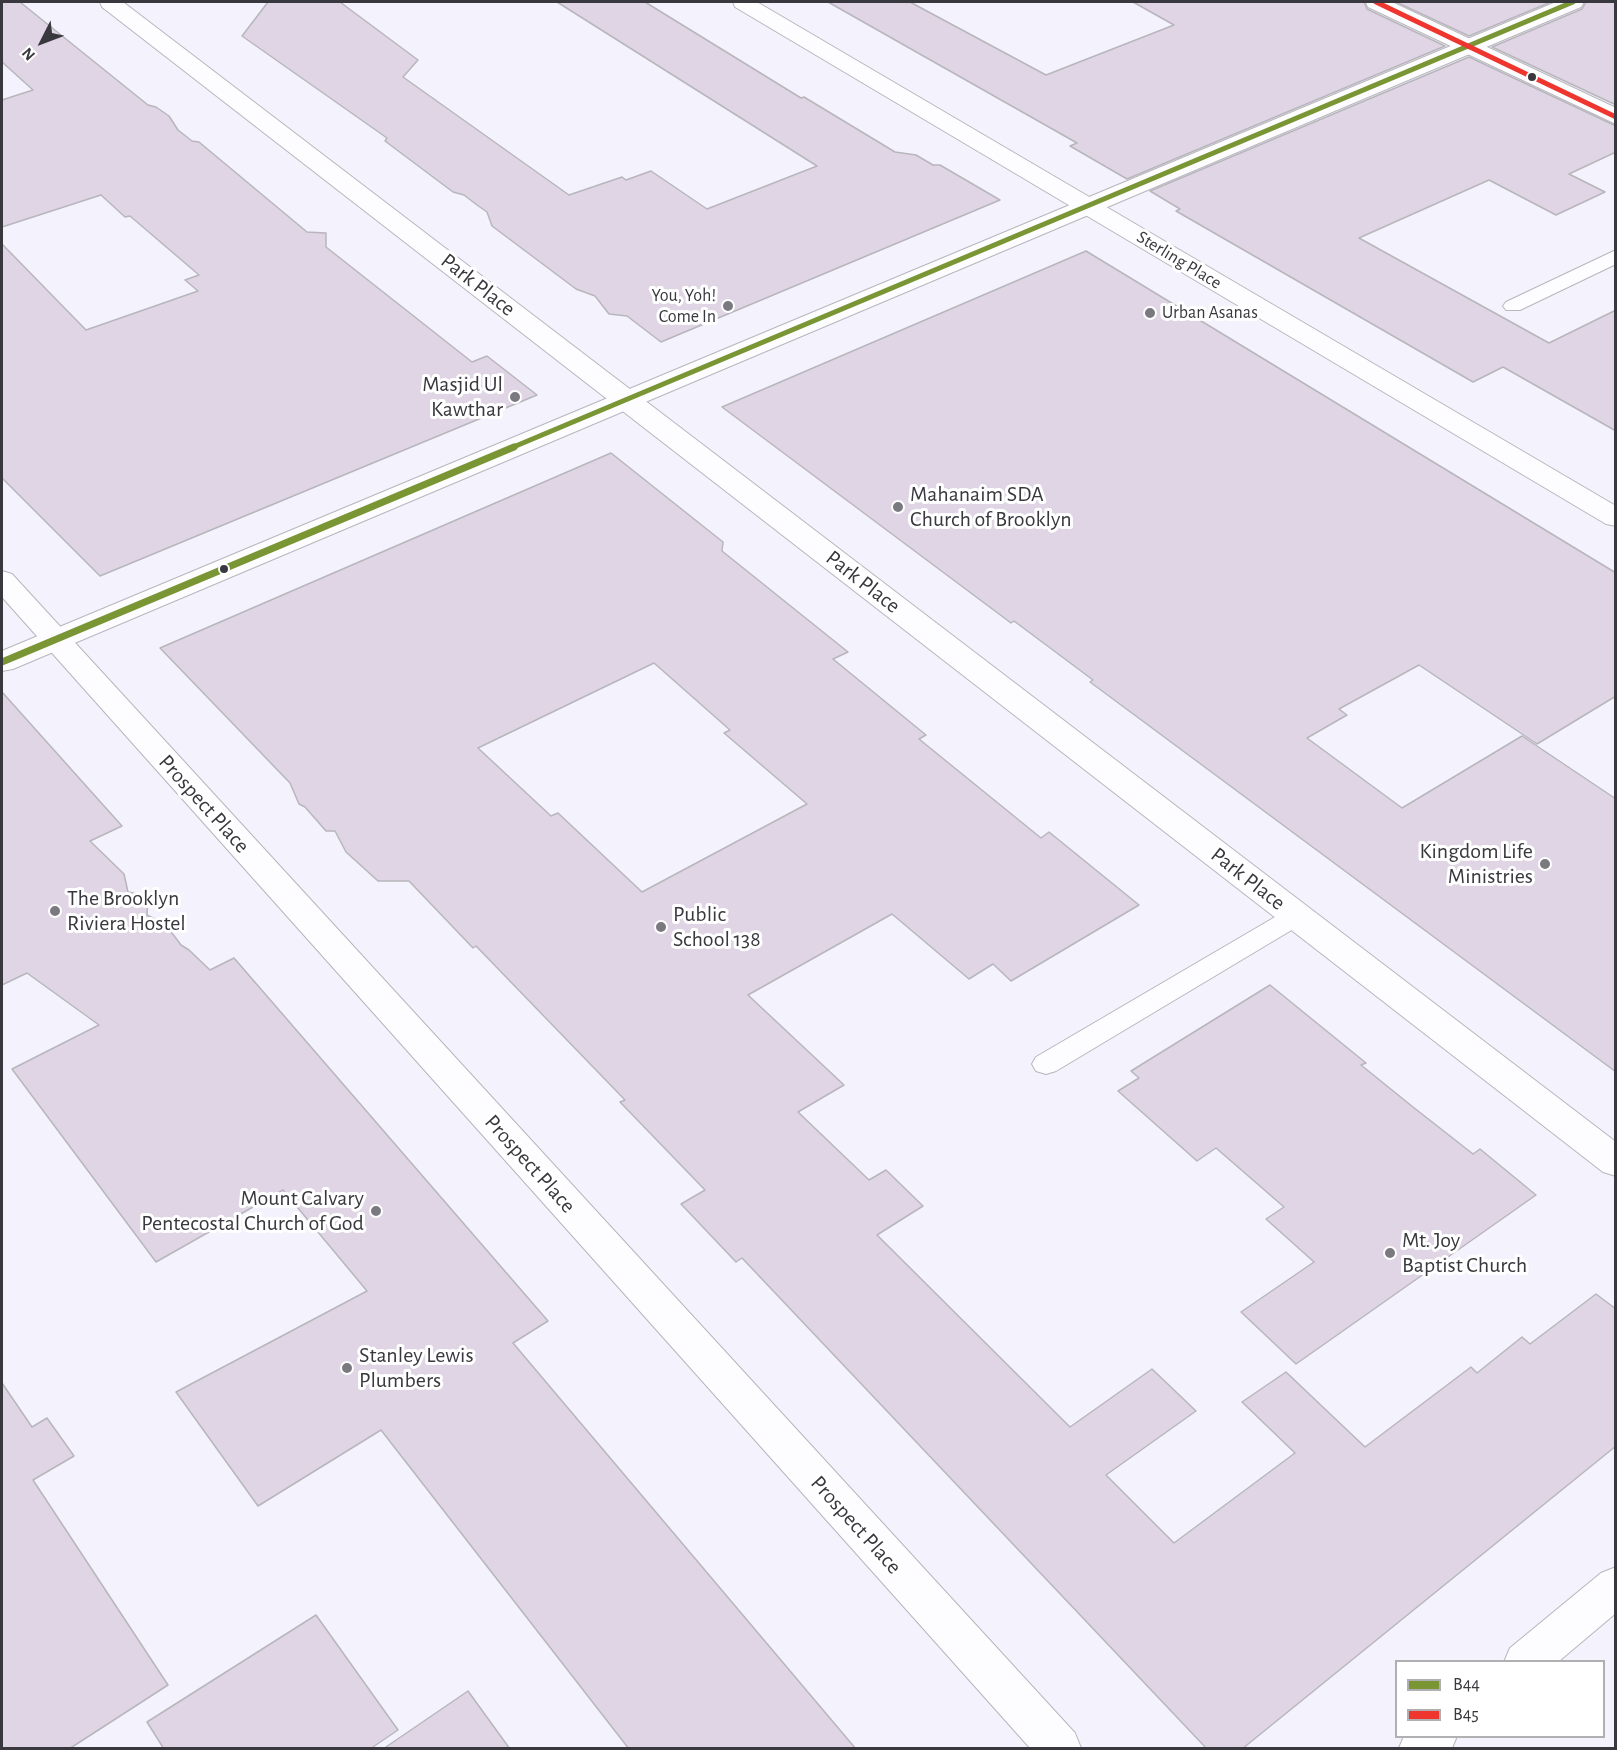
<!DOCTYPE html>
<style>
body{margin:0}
#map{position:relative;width:1617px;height:1750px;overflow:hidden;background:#f4f2fc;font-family:"Alegreya Sans",sans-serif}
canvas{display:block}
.frame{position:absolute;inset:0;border:3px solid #39383e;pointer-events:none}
.legend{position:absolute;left:1395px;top:1660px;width:210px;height:78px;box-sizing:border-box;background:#fff;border:2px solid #b0afb2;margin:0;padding:8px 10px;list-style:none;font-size:18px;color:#39383e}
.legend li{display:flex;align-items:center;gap:12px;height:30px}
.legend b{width:30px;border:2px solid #b0afb2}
.north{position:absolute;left:12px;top:12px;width:60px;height:60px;-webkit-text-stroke:4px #fff;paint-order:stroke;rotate:228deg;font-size:16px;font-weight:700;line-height:24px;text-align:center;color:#39383e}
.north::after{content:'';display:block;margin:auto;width:21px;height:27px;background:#39383e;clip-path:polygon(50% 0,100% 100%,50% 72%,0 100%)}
</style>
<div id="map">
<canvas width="1617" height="1750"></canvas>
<div class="frame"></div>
<ul class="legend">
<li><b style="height:8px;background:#799534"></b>B44</li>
<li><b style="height:8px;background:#ee352e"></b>B45</li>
</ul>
<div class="north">N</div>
</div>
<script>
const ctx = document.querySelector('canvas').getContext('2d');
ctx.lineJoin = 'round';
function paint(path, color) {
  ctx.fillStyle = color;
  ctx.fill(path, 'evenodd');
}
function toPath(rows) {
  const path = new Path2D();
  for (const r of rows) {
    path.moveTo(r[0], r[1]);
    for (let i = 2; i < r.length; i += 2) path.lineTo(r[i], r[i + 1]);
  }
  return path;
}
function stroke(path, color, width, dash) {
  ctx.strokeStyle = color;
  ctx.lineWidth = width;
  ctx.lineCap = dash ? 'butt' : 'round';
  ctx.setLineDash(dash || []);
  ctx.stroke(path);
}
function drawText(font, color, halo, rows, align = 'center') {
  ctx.font = font + ' "Alegreya Sans",sans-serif';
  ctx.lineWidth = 6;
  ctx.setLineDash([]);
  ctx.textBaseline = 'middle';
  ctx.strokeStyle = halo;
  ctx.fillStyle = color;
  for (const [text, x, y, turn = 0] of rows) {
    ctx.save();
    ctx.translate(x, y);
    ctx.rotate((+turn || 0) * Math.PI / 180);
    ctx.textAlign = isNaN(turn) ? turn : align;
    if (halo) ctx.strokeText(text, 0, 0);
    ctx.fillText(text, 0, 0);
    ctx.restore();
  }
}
const building = toPath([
 [2,2,20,2,148,105,156,107,169,116,178,130,192,141,199,142,307,232,326,233,326,247,472,362,487,356,537,395,100,576,2,478,2,244,86,330,198,291,185,280,199,275,130,216,125,217,101,195,2,227,2,100,33,90,2,62,2,2],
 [268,2,340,2,418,60,403,77,569,195,622,177,626,180,651,171,707,209,817,166,557,2,645,2,801,98,804,97,895,152,916,155,933,165,940,165,1000,200,661,342,627,316,609,314,595,296,576,289,492,226,487,212,477,205,464,195,453,192,385,141,387,138,242,36,268,2],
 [828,2,910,2,1046,75,1174,25,1133,2,1364,2,1367,9,1445,46,1127,179,1070,146,1077,143,828,2],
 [1396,2,1551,2,1469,36,1396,2],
 [1586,2,1616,2,1616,105,1492,47,1582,9,1586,2],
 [1469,57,1616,126,1616,152,1569,174,1605,192,1556,215,1489,180,1359,238,1549,343,1616,310,1616,431,1503,367,1473,382,1176,211,1180,209,1150,191,1469,57],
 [1086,251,1616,573,1616,696,1537,744,1419,665,1339,709,1347,715,1307,738,1402,808,1522,736,1616,799,1616,1072,1090,682,1093,680,1014,621,1011,623,722,407,1086,251],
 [611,453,723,542,722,551,848,652,833,659,926,735,919,739,1041,838,1049,832,1139,905,1011,981,993,964,969,979,892,914,748,995,844,1085,798,1112,869,1180,886,1170,923,1206,877,1235,1070,1427,1152,1369,1196,1411,1106,1475,1174,1543,1295,1453,1242,1402,1286,1372,1365,1447,1471,1367,1477,1373,1522,1337,1530,1344,1596,1294,1616,1309,1616,1446,1242,1749,1207,1749,742,1258,736,1262,681,1204,705,1190,620,1102,625,1100,476,946,473,948,409,881,378,881,346,852,335,831,326,831,305,807,299,804,290,783,160,648,611,453],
 [654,663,730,730,724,733,807,804,642,892,558,813,551,816,478,748,654,663],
 [2,692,122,826,90,841,124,874,128,892,148,896,147,915,166,925,181,945,189,950,210,970,234,958,548,1321,513,1343,856,1749,629,1749,381,1430,258,1506,176,1392,367,1291,283,1190,156,1262,12,1069,99,1025,27,973,2,985,2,692],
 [1270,985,1366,1063,1361,1065,1413,1107,1473,1154,1480,1149,1536,1195,1296,1364,1241,1312,1314,1262,1266,1219,1284,1207,1216,1148,1197,1161,1118,1091,1139,1078,1131,1071,1270,985],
 [2,1383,32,1427,47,1418,74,1456,33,1480,168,1685,69,1749,2,1749,2,1383],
 [316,1615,398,1730,370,1749,164,1749,147,1722,316,1615],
 [468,1691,510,1749,383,1749,468,1691]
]);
const lane = toPath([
 [1616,250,1616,264,1520,310,1506,310,1503,306,1506,302,1616,250],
 [1296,907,1305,910,1309,916,1305,922,1056,1071,1046,1074,1036,1071,1032,1064,1036,1057,1287,910,1296,907]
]);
const street = toPath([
 [100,2,123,2,1616,1142,1616,1176,1603,1172,102,7,100,2],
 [733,2,757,2,1616,506,1616,526,1606,524,735,7,733,2],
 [1366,2,1392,2,1616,108,1616,124,1368,7,1366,2],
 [2,571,12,574,1075,1733,1081,1748,1030,1748,2,597,2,571]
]);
const secondary = toPath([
 [1556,2,1584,2,1581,7,13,669,2,671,2,651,1556,2],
 [1616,1567,1616,1613,1558,1662,1504,1662,1510,1648,1601,1573,1616,1567],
 [1404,1736,1457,1736,1452,1748,1399,1748,1404,1736]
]);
const bus1Far1 = toPath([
 [511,448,1573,2]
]);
const bus1 = toPath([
 [2,662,514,447]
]);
const bus2 = toPath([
 [1376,2,1616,117]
]);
const markers = [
 [1532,77,5,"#39383e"],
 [728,306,6,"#7a7980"],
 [1150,313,6,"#7a7980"],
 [515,397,6,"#7a7980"],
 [898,507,6,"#7a7980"],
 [224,569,5,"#39383e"],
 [1545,864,6,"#7a7980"],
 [55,911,6,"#7a7980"],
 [661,927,6,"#7a7980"],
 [376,1211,6,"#7a7980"],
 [1390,1253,6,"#7a7980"],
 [347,1368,6,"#7a7980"]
];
const farStreetnames = [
 ["Sterling Place",1179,260,31]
];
const farPoinames = [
 ["You, Yoh!",716,296],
 ["Come In",716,317],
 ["Urban Asanas",1162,313,"left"]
];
const streetNames = [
 ["Park Place",478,285,38],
 ["Park Place",863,582,38],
 ["Prospect Place",204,804,48],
 ["Park Place",1248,879,38],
 ["Prospect Place",530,1164,48],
 ["Prospect Place",856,1525,48]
];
const poiNames = [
 ["Masjid Ul",503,384,"right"],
 ["Kawthar",503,409,"right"],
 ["Mahanaim SDA",910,494],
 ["Church of Brooklyn",910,519],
 ["Kingdom Life",1533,851,"right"],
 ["Ministries",1533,876,"right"],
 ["The Brooklyn",67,898],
 ["Riviera Hostel",67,923],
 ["Public",673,914],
 ["School 138",673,939],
 ["Mount Calvary",364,1198,"right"],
 ["Pentecostal Church of God",364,1223,"right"],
 ["Mt. Joy",1402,1240],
 ["Baptist Church",1402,1265],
 ["Stanley Lewis",359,1355],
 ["Plumbers",359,1380]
];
paint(building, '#dfd5e4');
stroke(building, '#b8b6bc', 1.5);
stroke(lane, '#b7b6bd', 2);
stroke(street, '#b7b6bd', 2);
stroke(secondary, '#b7b6bd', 2);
paint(lane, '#fdfdff');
paint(street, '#fdfdff');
paint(secondary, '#fdfdff');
stroke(bus1Far1, '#799534', 5);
stroke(bus1, '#799534', 7);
stroke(bus2, '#ee352e', 5);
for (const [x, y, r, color] of markers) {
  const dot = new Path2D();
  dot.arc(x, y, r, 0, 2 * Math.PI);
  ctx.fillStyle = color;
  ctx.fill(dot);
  stroke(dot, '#fff', 2);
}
drawText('18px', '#39383e', '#fff', farStreetnames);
drawText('18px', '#39383e', '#fff', farPoinames, 'right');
drawText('22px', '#39383e', '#fff', streetNames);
drawText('22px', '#39383e', '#fff', poiNames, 'left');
</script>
